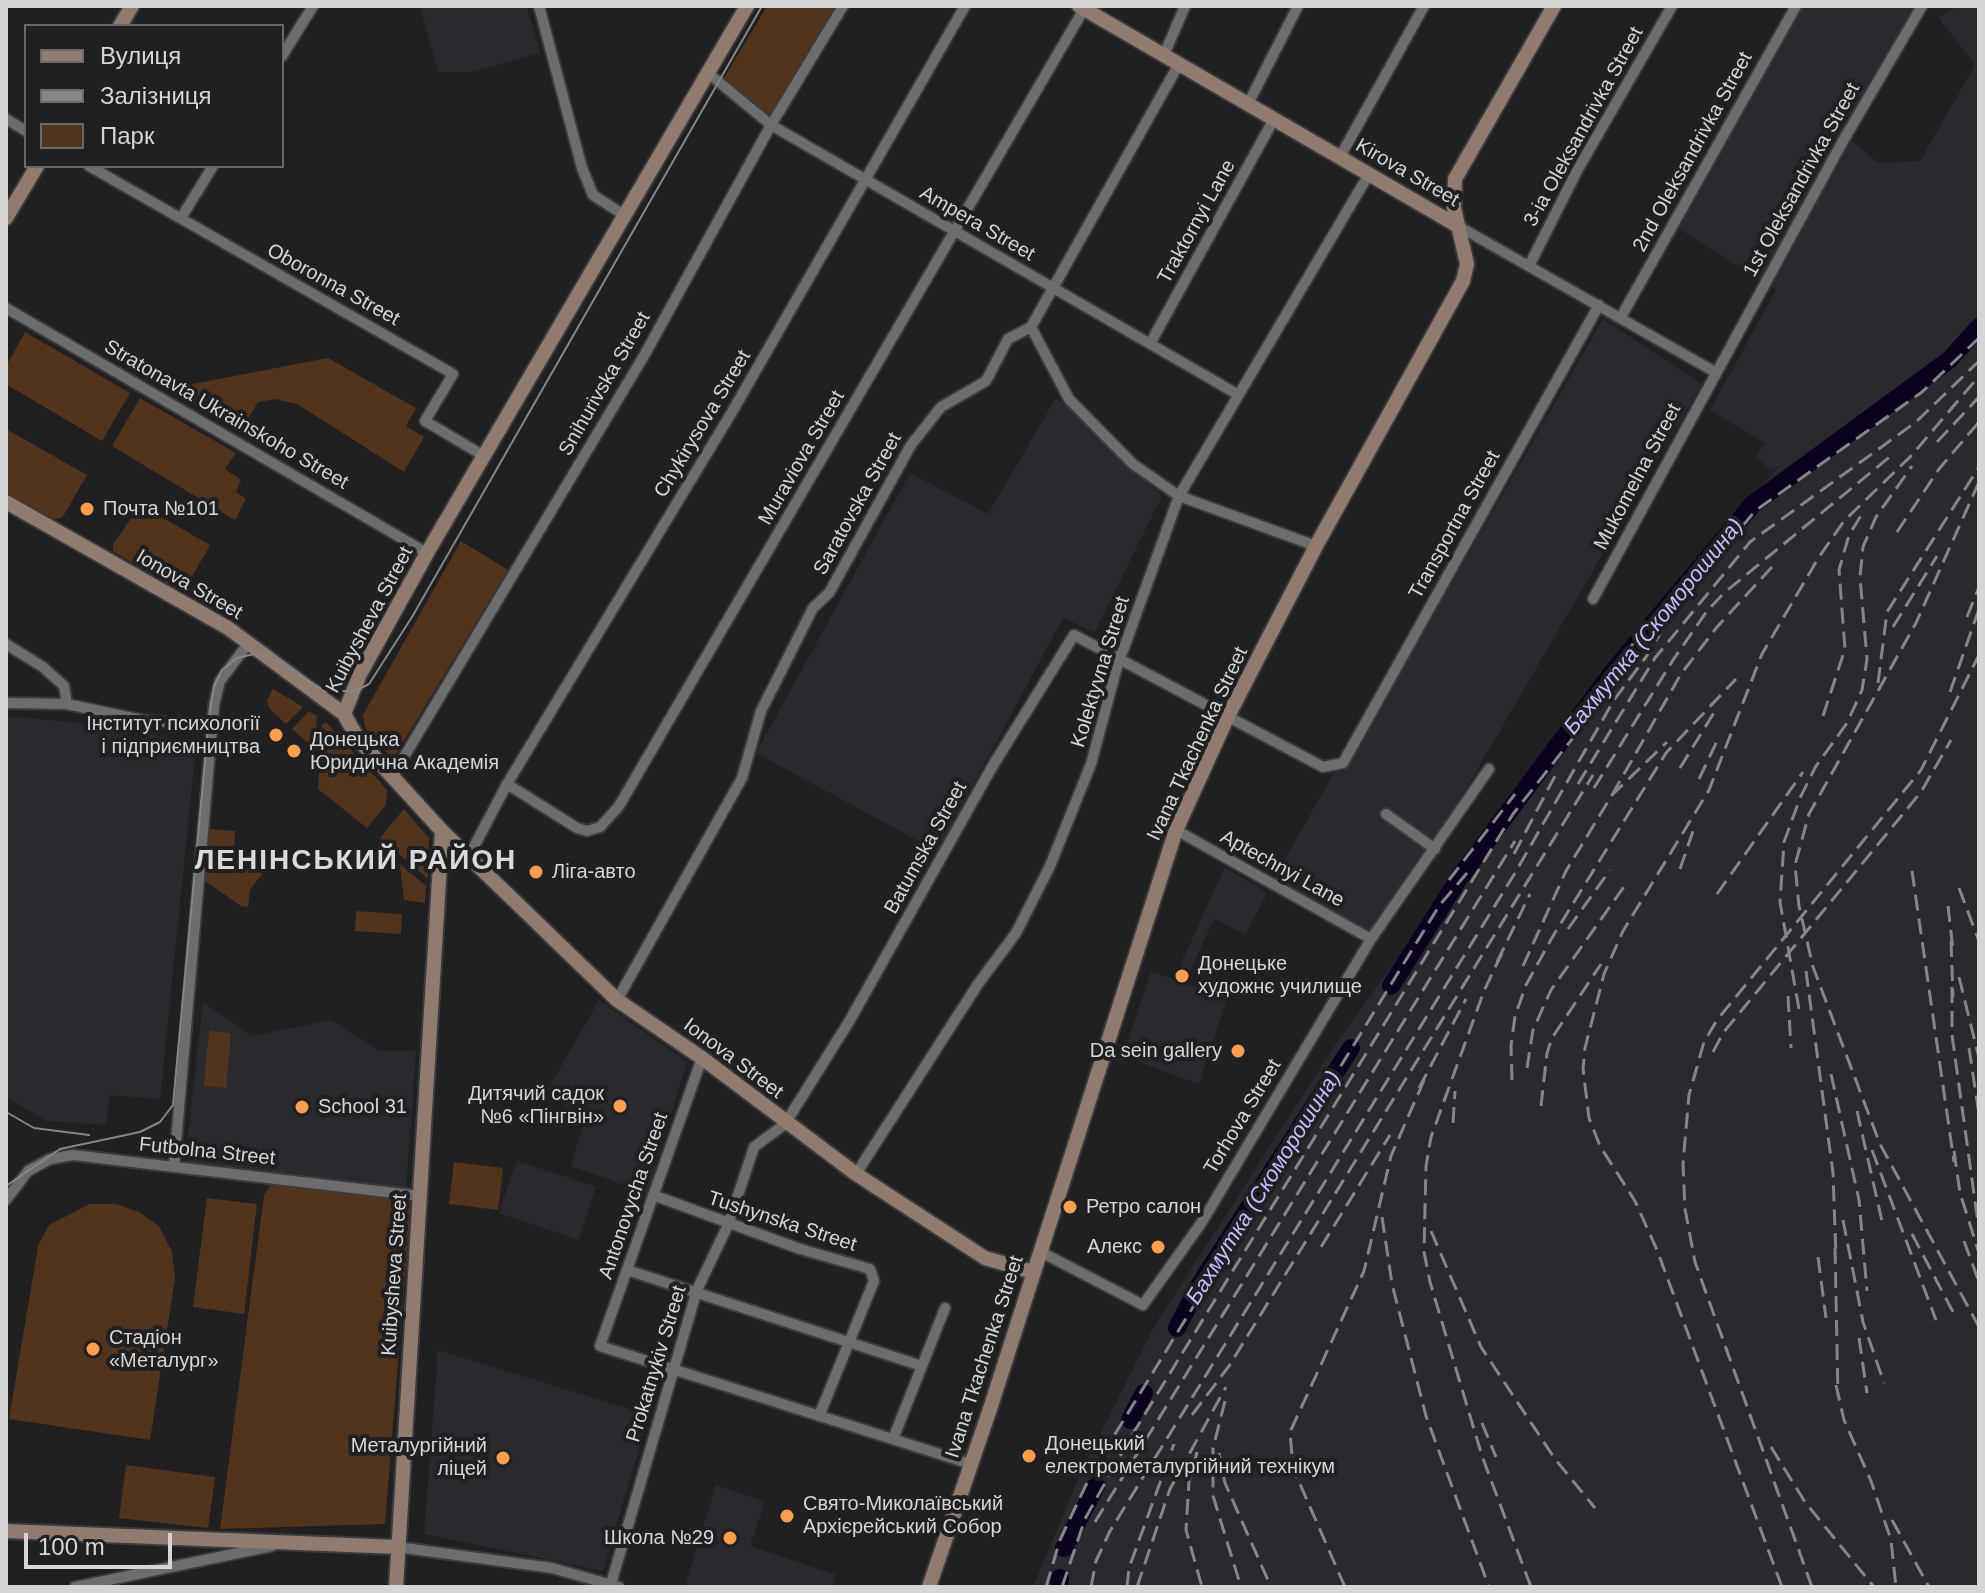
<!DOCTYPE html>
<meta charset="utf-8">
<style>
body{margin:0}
#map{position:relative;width:1985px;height:1593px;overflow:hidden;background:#201f22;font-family:Arial,sans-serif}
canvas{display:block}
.frame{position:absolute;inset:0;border:8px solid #d6d5d7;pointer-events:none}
.legend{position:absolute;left:24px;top:24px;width:260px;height:144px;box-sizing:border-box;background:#201f22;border:2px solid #69686a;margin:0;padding:10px 14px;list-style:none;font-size:24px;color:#d6d5d7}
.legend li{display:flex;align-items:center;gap:16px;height:40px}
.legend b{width:40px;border:2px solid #69686a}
.scale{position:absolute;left:24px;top:1533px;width:148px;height:36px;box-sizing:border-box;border:4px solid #d6d5d7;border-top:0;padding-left:10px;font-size:24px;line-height:28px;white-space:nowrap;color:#d6d5d7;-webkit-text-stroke:6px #201f22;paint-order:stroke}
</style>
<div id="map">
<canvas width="1985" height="1593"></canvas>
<div class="frame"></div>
<ul class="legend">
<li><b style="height:10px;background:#907c6e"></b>Вулиця</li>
<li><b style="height:10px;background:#868587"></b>Залізниця</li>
<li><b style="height:22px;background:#52341d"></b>Парк</li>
</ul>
<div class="scale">100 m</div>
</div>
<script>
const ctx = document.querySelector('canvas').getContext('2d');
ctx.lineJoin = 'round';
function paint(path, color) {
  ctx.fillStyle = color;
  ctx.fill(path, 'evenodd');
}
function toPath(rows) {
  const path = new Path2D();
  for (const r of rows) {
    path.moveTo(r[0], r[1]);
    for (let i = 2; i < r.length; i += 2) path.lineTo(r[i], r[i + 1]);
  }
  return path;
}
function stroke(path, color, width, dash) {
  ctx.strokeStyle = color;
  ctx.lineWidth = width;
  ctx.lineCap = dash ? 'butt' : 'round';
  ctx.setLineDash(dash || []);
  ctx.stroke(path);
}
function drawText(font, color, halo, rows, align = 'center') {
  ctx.font = font + ' Arial,sans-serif';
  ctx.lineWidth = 8;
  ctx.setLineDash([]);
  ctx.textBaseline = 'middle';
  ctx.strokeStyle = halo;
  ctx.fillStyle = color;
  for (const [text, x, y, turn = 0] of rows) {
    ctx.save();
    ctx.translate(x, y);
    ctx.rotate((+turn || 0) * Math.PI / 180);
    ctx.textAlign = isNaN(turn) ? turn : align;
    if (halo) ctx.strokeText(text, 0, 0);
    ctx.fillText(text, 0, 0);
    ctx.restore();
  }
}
const built = toPath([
 [420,6,527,6,540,53,472,72,438,72],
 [1803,6,1915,6,1842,132,1878,163,1920,161,1975,65,1938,17,1958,6,1979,6,1979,1587,1033,1587,1079,1477,1152,1330,1333,1048,1594,683,1779,466,1771,470,1755,457,1765,443,1710,410,1776,290,1679,229],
 [1603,319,1702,384,1379,938,1274,878,1337,768,1347,766],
 [1056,398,1081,418,1162,496,1095,632,1063,618,937,851,756,753,910,473,988,514],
 [21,717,106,726,125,733,138,743,142,731,196,747,160,1099,109,1095,106,1125,47,1121,6,1097,6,718],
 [1225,867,1267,893,1245,935,1214,918,1185,983,1227,999,1199,1084,1123,1056,1151,972,1174,979],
 [599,1000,687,1062,647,1193,571,1166,584,1122,548,1089],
 [203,1002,252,1036,331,1020,380,1051,416,1051,406,1189,185,1162],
 [517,1161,596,1187,578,1240,499,1213],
 [438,1350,649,1415,603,1571,424,1534],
 [716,1485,765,1502,750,1546,836,1575,832,1587,685,1587]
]);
const green = toPath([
 [767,6,837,6,771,117,724,78],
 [25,332,130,393,102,441,6,384,6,366],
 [328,358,416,408,406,426,424,437,404,472,297,404,275,399,258,402,243,428,179,394,177,387],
 [140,398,236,453,225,469,241,480,236,492,246,499,235,520,112,446],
 [6,429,87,475,62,518,52,519,6,492],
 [140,505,210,545,185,589,178,591,113,551,113,545],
 [461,541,508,570,393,759,365,728,363,715],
 [273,689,303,707,286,724,269,708,267,700],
 [309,711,317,716,315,749,292,729],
 [326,722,387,790,386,805,367,828,318,789,322,725],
 [404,809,429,838,428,879,380,838],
 [210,829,235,831,234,850,262,874,250,890,248,907,241,906,205,881],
 [400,864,426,886,425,903,404,900],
 [356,911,402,914,401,934,355,931],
 [209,1031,231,1033,226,1088,204,1086],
 [454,1162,503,1168,498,1210,449,1204],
 [272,1183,411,1202,385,1524,220,1529,264,1195],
 [207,1198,257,1204,244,1314,193,1307],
 [90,1204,116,1204,139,1212,159,1226,172,1252,175,1278,150,1440,9,1419,38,1246,49,1225],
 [126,1465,215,1477,208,1528,119,1518]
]);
const river = toPath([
 [1391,986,1460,877,1615,669,1753,504,1949,360,1979,327],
 [1177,1328,1198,1287,1351,1048],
 [1130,1420,1144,1393],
 [1064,1548,1096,1486],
 [1059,1587,1060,1578]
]);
const street = toPath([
 [539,6,582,168,593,195,624,215],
 [1164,55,1185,6],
 [282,56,313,6],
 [708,73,771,125,1237,394],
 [1248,104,1298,6],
 [6,119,26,131],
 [1340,157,1424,6],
 [89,166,453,374,425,421,484,456],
 [181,218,213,166],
 [1458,226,1715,372],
 [1529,266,1578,169,1672,6],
 [6,308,427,553],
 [1621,317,1796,6],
 [1031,327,1069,399,1133,464,1179,496,1316,546],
 [1151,342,1274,119],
 [1593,599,1843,141,1922,6],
 [6,644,43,667,64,686,67,704],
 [6,703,67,704,147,721,212,724],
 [392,777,645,354,771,125,843,6],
 [507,784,577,828,587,831,600,827,619,806,1084,9],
 [1386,814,1435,849],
 [1176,830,1371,939],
 [468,858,507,784,732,412,965,6],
 [617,1000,742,778,761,711,813,608,829,593,911,445,941,407,986,381,1008,339,1031,327,1179,64],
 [702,1058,600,1346,971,1464],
 [174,1166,214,705,220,681,247,645],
 [856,1174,978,984,1016,933,1050,866,1091,764,1117,667,1179,496,1369,174],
 [653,1195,800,1249,870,1269,874,1281,819,1416],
 [6,1200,28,1171,50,1159,73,1155,420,1196],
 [1041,1252,1143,1305,1202,1222,1371,939,1489,769],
 [627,1270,922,1366],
 [893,1439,945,1308],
 [397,1547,552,1568,619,1587],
 [75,1587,272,1546],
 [610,1587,697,1290,728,1225,754,1147,785,1124,850,1020,992,767,1074,635,1323,767,1343,763,1599,305]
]);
const secondary = toPath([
 [1079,6,1458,226],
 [120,26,132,6],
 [6,218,37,166],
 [6,502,228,628,344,714],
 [442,831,617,1000,702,1058,856,1174,985,1258,1033,1272],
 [6,1531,397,1547],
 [396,1587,442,831,358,739,344,714,360,674,427,553,747,6],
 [929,1587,990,1409,1176,830,1228,716,1316,546,1463,281,1467,264,1454,208,1455,179,1554,6]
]);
const tram = toPath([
 [6,1112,34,1128,89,1135],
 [6,1186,60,1149,140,1132,160,1122,173,1105,209,718,214,686,222,670,237,658,254,654,269,657,325,691,355,691,369,684,412,617,762,6]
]);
const rail = toPath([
 [1937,442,1979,397],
 [1979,482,1916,623,1809,814,1795,865,1799,906,1813,967,1880,1144,1979,1327],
 [1897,532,1939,469,1979,422],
 [1967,617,1979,587],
 [1893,627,1937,556],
 [1878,683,1887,612,1979,467],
 [1950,692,1979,609],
 [1579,713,1657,613],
 [1823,716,1845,649,1839,570,1849,535,1862,514],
 [1680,768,1715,711],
 [1699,779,1718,739],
 [1578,784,1655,658,1750,542,1916,422,1979,361],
 [1594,788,1673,660,1707,611,1724,593,1892,455],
 [1612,795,1681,674,1717,627,1772,567],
 [1514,854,1555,776],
 [1680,869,1693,831],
 [1912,871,1954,1162],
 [1449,880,1515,794],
 [1959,888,1979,941],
 [1717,894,1803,772],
 [1948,906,1953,950],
 [1568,929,1610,870],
 [1951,941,1953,997],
 [1502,953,1484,991,1431,1137,1426,1166,1424,1252,1430,1282,1482,1456,1531,1587],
 [1497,962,1530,894],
 [1523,966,1566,871,1612,795,1667,742],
 [1806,971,1833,1173,1836,1258],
 [1959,977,1979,1058],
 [1952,987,1952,1035,1979,1230],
 [1788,996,1791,1048],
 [1799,1009,1780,902,1784,842,1800,798,1816,766,1847,723,1862,690,1867,659,1860,577,1863,547,1876,517,1912,466],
 [1969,1048,1979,1114],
 [1713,1052,1723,1033,1921,792,1951,740],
 [1527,1068,1533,1030,1551,990,1628,881],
 [1831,1074,1859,1200,1867,1291],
 [1512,1080,1511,1046,1515,1016,1526,985,1553,936,1666,753,1736,679],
 [1419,1088,1466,999],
 [1541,1106,1547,1053,1552,1038,1601,964],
 [1857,1111,1882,1221],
 [1453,1123,1455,1091],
 [1872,1150,1936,1320],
 [1954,1151,1960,1193,1979,1253],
 [1382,1217,1392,1284,1426,1416,1489,1587],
 [1843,1220,1863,1322,1884,1383],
 [1431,1231,1481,1347,1555,1459,1595,1508],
 [1912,1234,1953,1312],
 [1964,1241,1979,1282],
 [1321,1247,1390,1135],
 [1835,1248,1838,1396],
 [1818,1257,1826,1318],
 [1859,1338,1867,1393],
 [1836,1385,1844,1420,1871,1481,1891,1540,1896,1587],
 [1225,1401,1213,1448,1213,1496,1241,1587],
 [1192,1415,1229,1366,1593,775],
 [1482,1423,1496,1457],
 [1771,1447,1805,1502,1874,1587],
 [1197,1452,1189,1481,1186,1530,1202,1587],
 [1219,1453,1225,1483,1271,1587],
 [1892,1520,1929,1587],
 [1095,1522,1515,841],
 [1046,1587,1060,1540,1093,1470,1439,906,1467,873],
 [1062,1587,1085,1519,1129,1440,1513,814,1599,705],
 [1091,1587,1096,1561,1110,1531,1515,873,1614,700,1646,657,1676,607,1755,511,1922,392,1979,338],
 [1127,1587,1129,1568,1174,1444],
 [1137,1587,1170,1489,1226,1387],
 [1345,1587,1293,1468,1290,1432,1364,1271,1391,1156,1425,1078],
 [1782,1587,1657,1250,1635,1201,1600,1146,1589,1118,1583,1069,1585,1048,1604,974,1623,931,1709,790,1762,654,1819,557,1844,521,1912,455,1979,376],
 [1812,1587,1695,1262,1685,1209,1683,1164,1689,1095,1704,1042,1717,1020,1921,770,1979,655]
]);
const markers = [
 [87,509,8,"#fb9e50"],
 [276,735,8,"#fb9e50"],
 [294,751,8,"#fb9e50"],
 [536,872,8,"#fb9e50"],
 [1182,976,8,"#fb9e50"],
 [1238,1051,8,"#fb9e50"],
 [620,1106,8,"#fb9e50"],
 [302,1107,8,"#fb9e50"],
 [1070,1207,8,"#fb9e50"],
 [1158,1247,8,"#fb9e50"],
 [93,1349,8,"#fb9e50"],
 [1029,1456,8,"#fb9e50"],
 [503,1458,8,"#fb9e50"],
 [787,1516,8,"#fb9e50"],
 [730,1538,8,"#fb9e50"]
];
const streetNames = [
 ["3-ia Oleksandrivka Street",1584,127,-61],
 ["2nd Oleksandrivka Street",1693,152,-61],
 ["Kirova Street",1407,173,30],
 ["1st Oleksandrivka Street",1802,180,-61],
 ["Traktornyi Lane",1197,222,-61],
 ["Ampera Street",977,224,30],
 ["Oboronna Street",333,285,29],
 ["Snihurivska Street",605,384,-60],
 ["Stratonavta Ukrainskoho Street",226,415,30],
 ["Chykirysova Street",703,424,-59],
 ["Muraviova Street",802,458,-60],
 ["Mukomelna Street",1638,477,-62],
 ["Saratovska Street",858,504,-61],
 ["Transportna Street",1455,525,-61],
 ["Ionova Street",189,585,30],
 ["Kuibysheva Street",370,620,-62],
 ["Kolektyvna Street",1101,672,-73],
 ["Ivana Tkachenka Street",1198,744,-65],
 ["Batumska Street",926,848,-61],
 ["Aptechnyi Lane",1282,869,29],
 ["Ionova Street",733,1059,37],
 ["Torhova Street",1243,1117,-59],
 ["Futbolna Street",207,1152,6],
 ["Antonovycha Street",634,1196,-71],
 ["Tushynska Street",782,1222,18],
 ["Kuibysheva Street",395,1275,-86],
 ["Ivana Tkachenka Street",985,1357,-72],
 ["Prokatnykiv Street",657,1364,-73]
];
const poiNames = [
 ["Почта №101",103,509],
 ["Інститут психології",260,724,"right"],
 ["і підприємництва",260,747,"right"],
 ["Донецька",310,740],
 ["Юридична Академія",310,763],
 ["Ліга-авто",552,872],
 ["Донецьке",1198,964],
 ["художнє училище",1198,987],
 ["Da sein gallery",1222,1051,"right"],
 ["Дитячий садок",604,1094,"right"],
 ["№6 «Пінгвін»",604,1117,"right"],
 ["School 31",318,1107],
 ["Ретро салон",1086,1207],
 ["Алекс",1142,1247,"right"],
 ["Стадіон",109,1338],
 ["«Металург»",109,1361],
 ["Донецький",1045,1444],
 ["електрометалургійний технікум",1045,1467],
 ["Металургійний",487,1446,"right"],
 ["ліцей",487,1469,"right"],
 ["Свято-Миколаївський",803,1504],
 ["Архієрейський Собор",803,1527],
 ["Школа №29",714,1538,"right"]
];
const waterNames = [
 ["Бахмутка (Скоморошина)",1654,627,-51],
 ["Бахмутка (Скоморошина)",1264,1188,-58]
];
const districtNames = [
 ["ЛЕНІНСЬКИЙ РАЙОН",356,861]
];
paint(built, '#2a2930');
paint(green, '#52341d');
stroke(river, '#0a021e', 18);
stroke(street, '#3b3a3d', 14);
stroke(secondary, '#3b3a3d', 18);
stroke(street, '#6d6d70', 10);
stroke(secondary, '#907c6e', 14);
stroke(tram, '#868587', 2);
stroke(rail, '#868587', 3, [16, 8]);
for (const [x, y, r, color] of markers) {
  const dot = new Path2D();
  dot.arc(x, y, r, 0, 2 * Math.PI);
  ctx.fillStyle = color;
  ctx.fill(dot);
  stroke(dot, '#201f22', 3);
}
drawText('20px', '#d6d5d7', '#201f22', streetNames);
drawText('20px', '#d6d5d7', '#201f22', poiNames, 'left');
drawText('italic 22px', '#c9bcff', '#201f22', waterNames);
ctx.letterSpacing = '2px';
drawText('bold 28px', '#dadade', '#201f22', districtNames);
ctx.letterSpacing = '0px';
</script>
